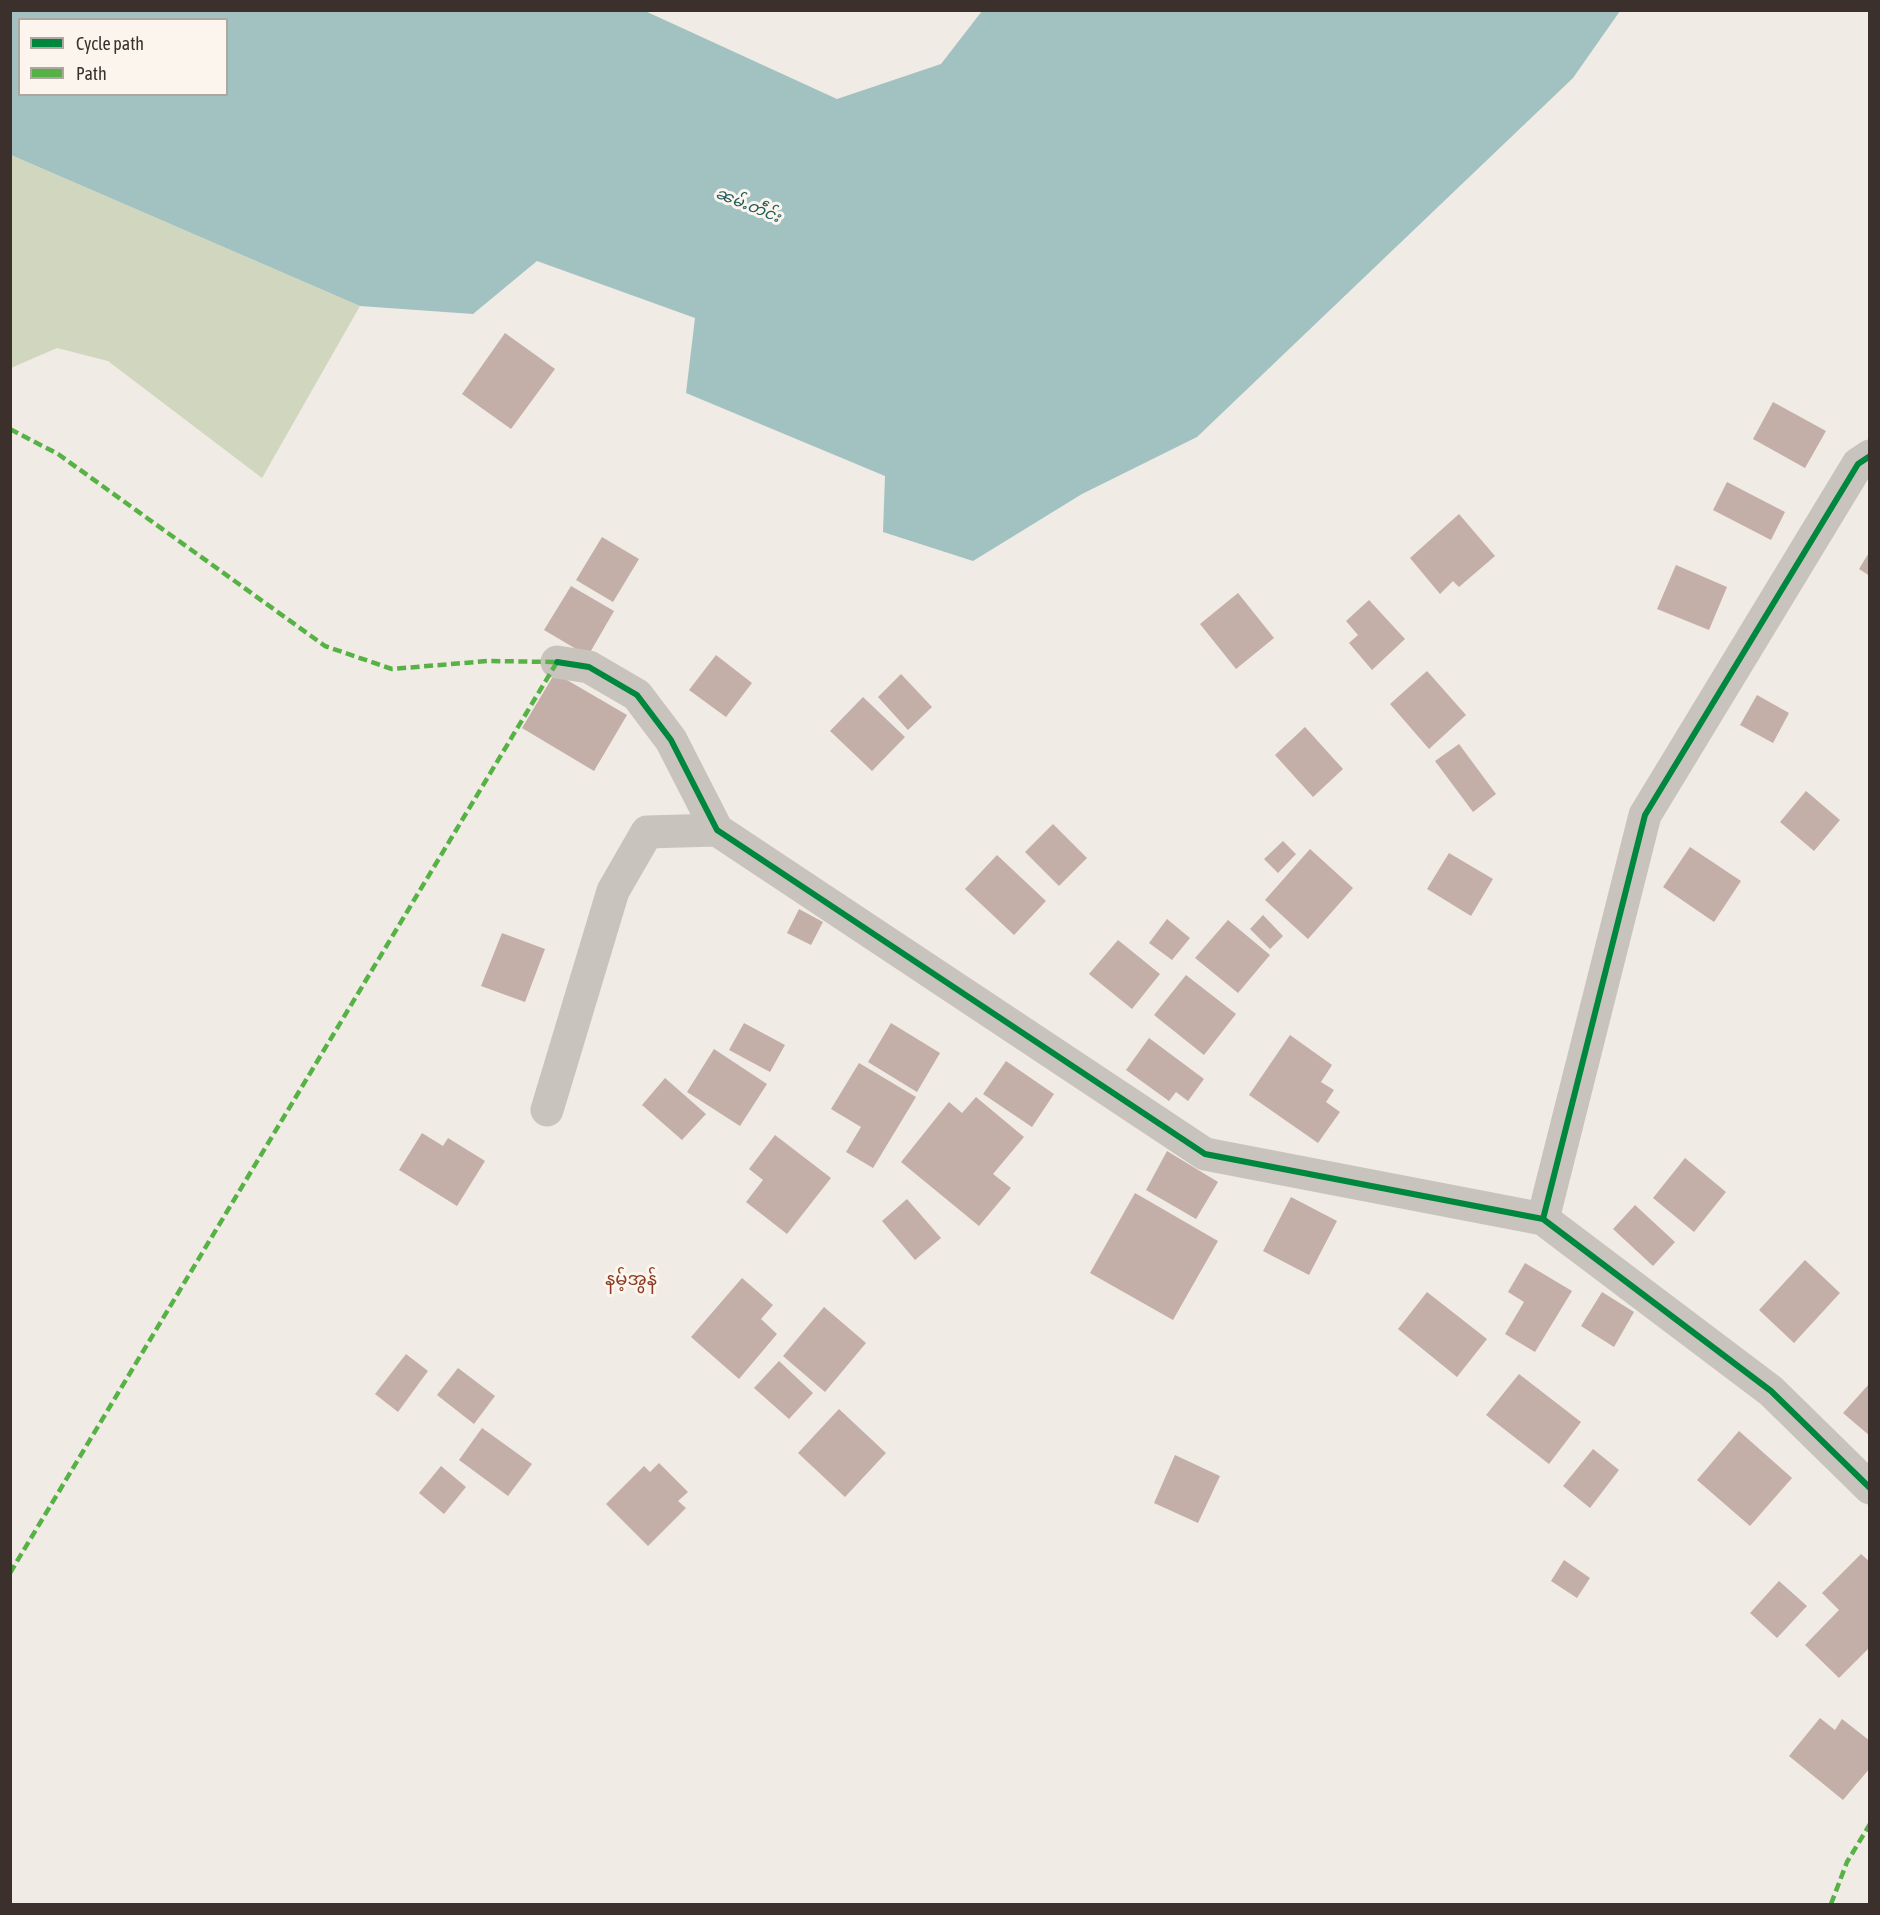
<!DOCTYPE html>
<meta charset="utf-8">
<style>
body{margin:0}
#map{position:relative;width:1880px;height:1915px;overflow:hidden;background:#f0ebe5;font-family:"Asap Condensed",sans-serif}
canvas{display:block}
.frame{position:absolute;inset:0;border:12px solid #3b302b;pointer-events:none}
.legend{position:absolute;left:18px;top:18px;width:210px;height:78px;box-sizing:border-box;background:#fbf5ee;border:2px solid #aea6a0;margin:0;padding:8px 10px;list-style:none;font-size:18px;color:#3b302b}
.legend li{display:flex;align-items:center;gap:12px;height:30px}
.legend b{width:30px;border:2px solid #aea6a0}
</style>
<div id="map">
<canvas width="1880" height="1915"></canvas>
<div class="frame"></div>
<ul class="legend">
<li><b style="height:8px;background:#00873e"></b>Cycle path</li>
<li><b style="height:8px;background:#57b246"></b>Path</li>
</ul>
</div>
<script>
const ctx = document.querySelector('canvas').getContext('2d');
ctx.lineJoin = 'round';
function paint(path, color) {
  ctx.fillStyle = color;
  ctx.fill(path, 'evenodd');
}
function toPath(rows) {
  const path = new Path2D();
  for (const r of rows) {
    path.moveTo(r[0], r[1]);
    for (let i = 2; i < r.length; i += 2) path.lineTo(r[i], r[i + 1]);
  }
  return path;
}
function stroke(path, color, width, dash) {
  ctx.strokeStyle = color;
  ctx.lineWidth = width;
  ctx.lineCap = dash ? 'butt' : 'round';
  ctx.setLineDash(dash || []);
  ctx.stroke(path);
}
function drawText(font, color, halo, rows, align = 'center') {
  ctx.font = font + ' "Asap Condensed","Noto Sans Myanmar",sans-serif';
  ctx.lineWidth = 6;
  ctx.setLineDash([]);
  ctx.textBaseline = 'middle';
  ctx.strokeStyle = halo;
  ctx.fillStyle = color;
  for (const [text, x, y, turn = 0] of rows) {
    ctx.save();
    ctx.translate(x, y);
    ctx.rotate((+turn || 0) * Math.PI / 180);
    ctx.textAlign = isNaN(turn) ? turn : align;
    if (halo) ctx.strokeText(text, 0, 0);
    ctx.fillText(text, 0, 0);
    ctx.restore();
  }
}
const green = toPath([
 [11,155,360,306,262,478,108,361,57,348,11,368]
]);
const water = toPath([
 [11,10,645,11,837,99,941,64,982,11,1620,11,1573,78,1197,437,1082,494,973,561,883,532,885,476,686,393,695,318,537,261,473,314,360,306,11,155],
 [20,20,226,20,226,94,20,94]
]);
const building = toPath([
 [505,333,555,369,511,429,462,394],
 [1773,402,1826,431,1805,468,1753,439],
 [1727,482,1785,512,1771,540,1713,510],
 [1459,514,1495,556,1459,587,1453,581,1440,594,1410,558],
 [602,537,639,559,613,602,576,580],
 [1870,551,1870,576,1859,569],
 [1676,565,1727,587,1709,630,1657,609],
 [571,586,614,611,588,656,544,630],
 [1238,593,1274,638,1236,669,1200,624],
 [1369,600,1405,639,1372,670,1349,643,1358,635,1346,621],
 [716,655,752,683,726,717,689,690],
 [1427,671,1466,715,1429,749,1390,704],
 [555,673,627,715,594,771,522,728],
 [901,674,932,707,908,730,878,697],
 [1757,695,1789,713,1773,743,1740,725],
 [863,697,905,737,872,771,830,731],
 [1305,727,1343,769,1313,797,1275,755],
 [1459,744,1496,794,1473,812,1435,761],
 [1806,791,1840,820,1814,851,1780,822],
 [1053,824,1087,858,1059,886,1025,852],
 [1283,841,1296,854,1278,873,1264,859],
 [1690,847,1741,881,1714,922,1663,887],
 [1310,849,1353,888,1308,939,1265,900],
 [1449,853,1493,879,1471,916,1427,889],
 [997,855,1046,901,1014,935,965,889],
 [799,909,823,922,811,945,787,933],
 [1263,915,1283,936,1270,949,1250,929],
 [1167,919,1190,938,1172,960,1149,943],
 [1228,920,1270,955,1238,993,1195,958],
 [502,933,545,949,525,1002,481,986],
 [1118,940,1160,974,1132,1009,1089,974],
 [1186,975,1236,1014,1204,1055,1154,1015],
 [744,1023,785,1045,770,1072,729,1050],
 [891,1023,940,1053,917,1092,868,1062],
 [1290,1035,1332,1065,1321,1082,1334,1090,1326,1102,1340,1112,1318,1143,1249,1095],
 [1149,1038,1204,1079,1188,1101,1176,1092,1169,1101,1126,1070],
 [714,1049,767,1084,740,1126,687,1092],
 [1006,1061,1054,1094,1032,1127,983,1094],
 [859,1063,916,1097,873,1168,846,1152,861,1127,831,1109],
 [665,1078,706,1114,682,1140,642,1105],
 [976,1097,1024,1137,993,1174,1011,1188,979,1226,901,1162,949,1102,962,1113],
 [422,1133,443,1146,448,1138,485,1161,457,1206,399,1170],
 [775,1135,831,1178,787,1234,746,1202,763,1180,749,1169],
 [1167,1151,1218,1182,1196,1219,1146,1190],
 [1685,1158,1726,1192,1694,1232,1653,1198],
 [1135,1193,1218,1241,1173,1320,1090,1273],
 [1291,1197,1337,1221,1309,1275,1263,1251],
 [907,1199,941,1238,915,1260,882,1221],
 [1635,1205,1675,1242,1653,1266,1613,1229],
 [1805,1260,1840,1293,1794,1343,1759,1310],
 [1525,1263,1572,1291,1535,1352,1505,1334,1524,1302,1508,1292],
 [742,1278,773,1305,761,1319,777,1334,739,1379,691,1337],
 [1427,1292,1487,1339,1457,1377,1398,1329],
 [1602,1292,1634,1312,1614,1347,1581,1326],
 [824,1307,866,1343,825,1392,783,1356],
 [406,1354,428,1371,398,1412,375,1394],
 [779,1361,813,1393,789,1419,754,1388],
 [458,1368,495,1396,474,1424,437,1395],
 [1519,1374,1581,1422,1549,1464,1486,1415],
 [1870,1383,1870,1436,1843,1413],
 [839,1409,886,1453,845,1497,798,1453],
 [482,1428,532,1464,508,1496,459,1460],
 [1739,1431,1792,1478,1750,1526,1697,1480],
 [1593,1449,1619,1470,1590,1508,1563,1486],
 [1175,1455,1220,1476,1198,1523,1154,1503],
 [659,1463,688,1492,678,1501,686,1508,648,1546,606,1504,644,1466,650,1472],
 [441,1466,466,1487,444,1514,419,1493],
 [1861,1554,1870,1562,1870,1647,1839,1678,1805,1645,1839,1610,1822,1593],
 [1564,1560,1590,1578,1577,1598,1551,1581],
 [1779,1581,1807,1606,1777,1638,1750,1613],
 [1820,1718,1835,1730,1842,1719,1870,1741,1870,1768,1843,1800,1789,1756]
]);
const minor = toPath([
 [557,662,589,667,637,695,671,740,717,830,1205,1154,1543,1219,1771,1391,1870,1488],
 [547,1110,613,891,647,832,717,830],
 [1543,1219,1645,815,1858,464,1870,456]
]);
const quiet = toPath([
 [10,429,58,454,325,646,392,669,488,661,557,662],
 [10,1573,557,662],
 [1831,1904,1847,1862,1870,1824]
]);
const cycleway = toPath([
 [557,662,589,667,637,695,671,740,717,830,1205,1154,1543,1219,1771,1391,1870,1488],
 [1543,1219,1645,815,1858,464,1870,456]
]);
const waterNames = [
 ["ၼမ်ႉတဵင်း",748,205,22]
];
const quarterNames = [
 ["နမ့်အွန်",631,1279]
];
paint(green, '#d1d6bf');
paint(water, '#a1c2c1');
paint(building, '#c3afa7');
stroke(minor, '#c9c3be', 33);
stroke(quiet, '#57b246', 4.5, [9, 4.5]);
stroke(cycleway, '#00873e', 6);
drawText('italic 16px', '#1f5a5e', '#fbf5ee', waterNames);
drawText('18px', '#8c3b22', '#fbf5ee', quarterNames);
</script>
